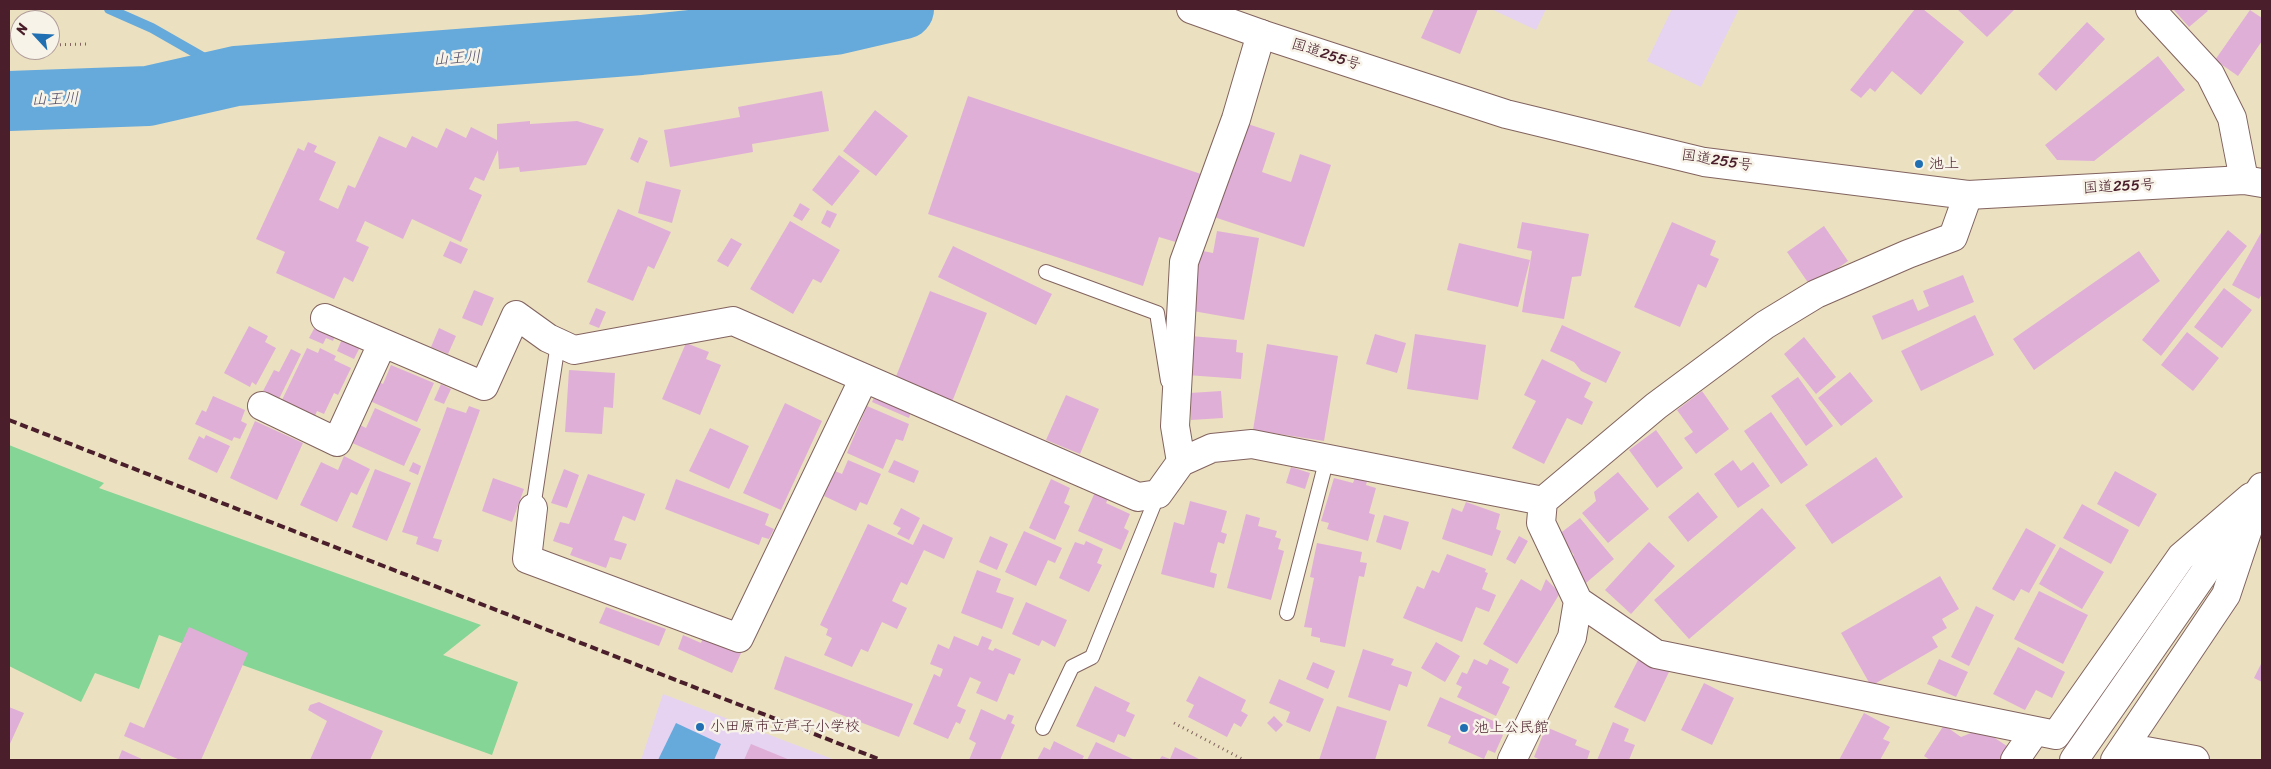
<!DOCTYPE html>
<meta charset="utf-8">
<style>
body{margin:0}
#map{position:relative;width:2271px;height:769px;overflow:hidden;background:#ebe1c0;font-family:Sriracha,sans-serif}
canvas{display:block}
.frame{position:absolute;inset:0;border:10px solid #4a1f2b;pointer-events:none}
.north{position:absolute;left:10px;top:10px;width:50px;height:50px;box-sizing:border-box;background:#f7f3e8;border:1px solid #b29e9c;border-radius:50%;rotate:295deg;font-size:14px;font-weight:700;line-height:20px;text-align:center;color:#4a1f2b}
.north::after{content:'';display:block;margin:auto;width:18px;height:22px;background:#1f6fb2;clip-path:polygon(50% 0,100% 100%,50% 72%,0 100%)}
</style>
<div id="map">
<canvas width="2271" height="769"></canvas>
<div class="frame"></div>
<div class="north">N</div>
</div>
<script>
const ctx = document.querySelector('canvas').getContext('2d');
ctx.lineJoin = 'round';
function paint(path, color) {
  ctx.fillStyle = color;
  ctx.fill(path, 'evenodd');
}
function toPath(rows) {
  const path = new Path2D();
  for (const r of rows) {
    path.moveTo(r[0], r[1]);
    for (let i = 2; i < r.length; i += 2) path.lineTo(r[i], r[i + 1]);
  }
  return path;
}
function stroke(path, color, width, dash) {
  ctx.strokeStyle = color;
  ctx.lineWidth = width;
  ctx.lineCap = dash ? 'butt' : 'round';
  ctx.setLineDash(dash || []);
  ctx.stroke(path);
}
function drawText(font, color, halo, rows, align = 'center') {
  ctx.font = font + ' Sriracha,"Klee One",sans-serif';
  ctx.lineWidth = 5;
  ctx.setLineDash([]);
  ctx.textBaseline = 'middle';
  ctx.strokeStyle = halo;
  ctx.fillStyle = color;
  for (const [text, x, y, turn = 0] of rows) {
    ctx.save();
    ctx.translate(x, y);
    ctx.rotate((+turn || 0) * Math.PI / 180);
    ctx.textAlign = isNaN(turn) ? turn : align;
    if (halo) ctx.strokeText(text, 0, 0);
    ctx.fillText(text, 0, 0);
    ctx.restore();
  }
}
const built = toPath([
 [1491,9,1546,9,1536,30],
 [1672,9,1739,9,1701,87,1647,61],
 [663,694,835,760,641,760]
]);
const green = toPath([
 [9,445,104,483,99,488,481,625,443,655,518,682,492,755,159,635,139,689,95,673,81,702,9,666]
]);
const water = toPath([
 [676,723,721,744,714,760,658,760]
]);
const stream = toPath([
 [109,9,152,28,236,76]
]);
const river = toPath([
 [9,101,148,96,236,76,641,45,835,25,904,9]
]);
const building = toPath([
 [1434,9,1478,9,1460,54,1421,38],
 [1915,9,1923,9,1964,42,1921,95,1892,71,1875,92,1870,88,1861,98,1850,90],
 [1957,9,2015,9,1987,37],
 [2173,9,2206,9,2208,11,2189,27],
 [2250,10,2262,18,2262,41,2238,76,2215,60],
 [2087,22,2105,39,2056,91,2038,74],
 [2158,56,2185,90,2094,161,2057,160,2045,145],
 [822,91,829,131,752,144,753,152,670,167,664,130,740,117,738,107],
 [968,96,1201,174,1179,243,1159,237,1143,286,928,214],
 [875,110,908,136,876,176,843,151],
 [530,121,530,124,577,121,604,129,586,165,520,172,519,167,499,169,498,150,484,181,475,177,469,189,482,195,461,242,412,219,403,239,365,221,356,241,369,247,353,282,344,277,334,299,276,273,285,252,256,239,298,148,304,151,308,142,317,146,314,152,336,162,319,200,338,209,348,185,355,188,379,136,406,148,412,136,437,148,446,128,466,138,471,127,497,140,497,124],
 [1245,123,1275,133,1262,172,1291,182,1300,154,1331,165,1304,247,1214,217],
 [639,137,648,141,638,163,630,159],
 [839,155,860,171,832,206,812,190],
 [646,181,681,190,672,223,638,213],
 [800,203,810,209,802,221,793,216],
 [618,209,671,232,654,269,648,266,633,301,587,282],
 [827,210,837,214,830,228,821,223],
 [790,221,840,250,821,283,813,279,793,314,750,289],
 [1522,222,1589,234,1581,276,1572,277,1564,319,1522,312,1532,251,1517,248],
 [1672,222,1716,241,1710,255,1719,259,1706,288,1698,284,1680,327,1634,307],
 [1824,226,1848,261,1811,287,1787,252],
 [2228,230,2247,246,2161,356,2142,340],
 [1217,231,1259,238,1244,320,1193,311,1198,250,1213,253],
 [2262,231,2262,294,2259,299,2232,285],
 [731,238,742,244,728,267,717,261],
 [450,241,468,249,461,264,443,256],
 [1459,243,1530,260,1518,307,1447,290],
 [953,246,1052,294,1036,325,938,277],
 [2139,251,2160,281,2034,370,2013,339],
 [1963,275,1974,302,1882,340,1872,316,1913,299,1918,311,1929,306,1923,291],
 [2224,288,2252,310,2222,348,2194,327],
 [474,290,494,298,482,326,462,318],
 [930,291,987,313,952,402,895,379],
 [596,308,606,312,599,328,589,324],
 [1975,315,1994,355,1921,391,1901,351],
 [316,325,336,334,333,341,326,338,323,344,309,338],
 [1562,325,1621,352,1606,383,1581,371,1574,362,1550,351],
 [249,326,268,336,265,342,276,348,256,385,252,382,250,387,224,373],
 [439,328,456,336,448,354,431,347],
 [2187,332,2219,358,2193,391,2161,365],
 [1375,334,1406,343,1397,373,1366,364],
 [1415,334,1486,345,1478,400,1407,389],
 [1191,336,1237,340,1236,352,1243,353,1241,379,1187,375],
 [1804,337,1836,377,1816,394,1784,354],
 [342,339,360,347,354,359,337,351],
 [686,343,709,352,706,359,721,365,700,415,662,399],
 [1267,344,1338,356,1324,441,1253,430],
 [307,348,318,353,320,348,336,356,334,360,351,368,338,395,334,393,324,414,317,411,315,416,282,400],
 [291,349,301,354,279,399,263,391,274,370,279,372],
 [1542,359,1591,383,1584,397,1593,402,1582,425,1567,418,1544,464,1512,448,1536,401,1524,395],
 [391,365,434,383,417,422,370,401,377,381,383,384],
 [569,370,615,373,613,408,604,407,602,434,565,432],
 [1850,372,1873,401,1841,426,1818,398],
 [1798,377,1833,426,1806,446,1771,396],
 [441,384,451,389,444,404,434,400],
 [1221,391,1223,418,1191,420,1190,393],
 [1702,391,1729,429,1696,454,1684,438,1693,432,1677,410],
 [875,395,911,412,909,418,872,402],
 [1066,395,1099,409,1080,454,1046,440],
 [213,396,245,410,241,421,247,424,240,439,234,437,232,441,195,424,202,410,206,412],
 [785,403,822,421,781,510,743,493],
 [469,406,480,410,433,538,442,540,438,552,416,544,418,537,402,532,447,407,466,413],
 [867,406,909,424,903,441,896,439,883,469,847,453],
 [375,408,421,429,404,466,350,442,358,424,366,428],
 [1771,412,1808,465,1781,484,1744,431],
 [255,421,303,443,277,500,230,478],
 [710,428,749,446,729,489,689,471],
 [1656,430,1683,468,1657,488,1629,450],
 [206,435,230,446,217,473,188,459,199,436,204,439],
 [344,456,370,469,357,495,351,492,337,522,300,505,321,462,338,470],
 [1876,457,1903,497,1832,544,1805,505],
 [848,460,881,474,867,505,860,502,856,511,824,496,835,471,842,474],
 [894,460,919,471,914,483,888,472],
 [1733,460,1741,471,1753,462,1770,486,1738,508,1714,474],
 [413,462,421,466,418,475,409,471],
 [1291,467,1310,473,1305,489,1286,483],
 [375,469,411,483,387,541,352,527],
 [564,469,579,475,567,508,551,503],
 [2115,471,2157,494,2139,527,2097,504],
 [1618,472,1649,509,1608,543,1582,513,1596,501,1594,492],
 [588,474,645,494,635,521,623,516,614,540,627,544,621,560,610,557,606,568,570,555,573,548,553,541,560,522,569,524],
 [1356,475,1368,478,1366,485,1376,488,1369,513,1375,515,1368,541,1327,529,1329,523,1321,521,1334,478,1353,483],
 [493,478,524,489,512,522,482,511],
 [676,479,769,514,765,525,774,529,769,539,762,537,759,545,665,509],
 [1051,479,1070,488,1064,503,1070,506,1055,540,1029,528],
 [1096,490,1109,496,1106,503,1130,514,1124,528,1129,531,1121,550,1078,531],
 [1698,492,1718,517,1688,542,1668,517],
 [1190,501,1227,511,1221,532,1227,534,1224,544,1218,542,1210,572,1217,574,1214,588,1161,574,1174,522,1184,525],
 [1466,502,1500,514,1496,529,1501,531,1492,556,1442,539,1452,508,1462,512],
 [2082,504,2129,530,2111,564,2063,538],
 [901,508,920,518,909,540,897,534,901,528,893,524],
 [1762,508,1796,548,1689,639,1654,600],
 [1246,514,1260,518,1258,526,1277,531,1275,537,1281,539,1278,549,1284,551,1271,600,1227,588],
 [1384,515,1409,522,1401,550,1376,542],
 [1580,518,1614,559,1586,583,1568,561,1574,555,1558,535],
 [868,524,913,545,923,524,953,538,944,559,924,550,907,585,901,582,892,601,907,608,897,629,882,622,868,652,861,649,852,667,824,655,832,638,826,635,828,629,820,625],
 [2026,528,2056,545,2029,593,2021,589,2014,601,1992,589],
 [1024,531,1062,548,1055,563,1048,560,1036,586,1005,572],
 [990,536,1008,544,997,570,979,562],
 [1519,536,1528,541,1515,564,1506,559],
 [1086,541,1103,549,1097,563,1102,565,1089,592,1059,578,1075,542,1084,545],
 [1649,542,1675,566,1631,614,1605,590],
 [1317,543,1362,552,1360,562,1367,563,1364,577,1359,576,1345,647,1320,642,1320,638,1311,636,1312,628,1304,627,1314,578,1310,577],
 [2060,547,2104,572,2082,609,2039,584],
 [1447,554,1486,569,1485,572,1488,573,1482,589,1496,595,1489,612,1476,607,1462,642,1403,618,1417,586,1424,589,1432,570,1439,573],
 [977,570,1001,579,996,592,1014,598,1002,629,961,613],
 [1940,576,1959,609,1942,619,1947,628,1932,637,1938,647,1871,686,1841,633],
 [1521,579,1541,591,1546,579,1560,593,1517,664,1483,644],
 [2039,591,2088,615,2063,664,2014,639],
 [1026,602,1067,620,1055,647,1042,640,1039,646,1012,634],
 [1976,606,1994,615,1969,666,1951,657],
 [606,607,666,629,659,646,599,623],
 [189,627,248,653,201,760,180,760,124,736,130,722,144,728],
 [683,635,701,643,704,635,742,651,732,673,678,649],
 [954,636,978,646,982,636,992,640,988,649,993,651,995,648,1021,659,1014,675,1009,673,997,702,976,693,981,682,970,677,957,706,966,710,960,724,956,722,948,739,913,724,934,674,940,677,943,669,930,664,938,644,949,649],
 [1436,642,1460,656,1445,682,1421,668],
 [2018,647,2065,672,2052,698,2036,690,2025,710,1993,694],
 [1363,649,1394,659,1391,665,1412,672,1407,687,1399,684,1390,711,1348,697],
 [785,656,913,704,899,737,774,689],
 [1639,658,1669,672,1645,722,1614,707],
 [1474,659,1487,665,1490,659,1509,669,1502,683,1510,687,1496,716,1457,697,1462,687,1456,684,1462,672,1467,674],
 [1939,659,1968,672,1956,697,1927,684],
 [1313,662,1335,671,1328,689,1306,679],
 [2262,662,2262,682,2254,678],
 [1199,676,1246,700,1241,711,1248,715,1241,727,1234,723,1227,737,1188,717,1194,705,1186,701],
 [1279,679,1324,699,1310,732,1286,722,1290,712,1269,703],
 [1704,683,1734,698,1712,745,1681,730],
 [1095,686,1130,703,1126,711,1135,715,1125,737,1118,734,1114,743,1076,726],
 [1440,697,1498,723,1495,731,1503,735,1495,753,1488,750,1484,759,1448,743,1451,736,1427,726],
 [319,702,383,731,370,760,310,760,327,721,308,710,310,705],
 [1337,706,1387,721,1375,760,1319,760],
 [9,707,24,713,9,746],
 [981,709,1005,720,1008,714,1014,716,1011,723,1015,725,1000,760,969,760,976,743,969,739],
 [1864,713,1890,727,1883,739,1890,742,1880,760,1839,760],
 [1274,716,1283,725,1276,732,1267,723],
 [1613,722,1629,729,1624,741,1635,745,1629,760,1597,760],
 [1944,725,1961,737,1981,729,2010,748,2002,760,1930,760,1924,756],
 [1546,727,1577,740,1575,745,1590,751,1587,760,1541,760,1534,757],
 [1054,741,1084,756,1082,760,1037,760,1044,747,1050,750],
 [1096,742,1135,760,1087,760],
 [751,744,790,760,744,760],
 [1175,747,1201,760,1159,760,1162,756,1170,759],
 [122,750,144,760,118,760]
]);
const path = toPath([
 [50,45,89,44],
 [9,47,20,47],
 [1174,723,1244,760]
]);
const service = toPath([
 [1046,272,1157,313,1168,381],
 [533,508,558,343],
 [1287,613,1327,458],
 [1043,728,1072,667,1092,657,1158,494]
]);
const minor = toPath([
 [325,318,484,386,516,315,548,338,574,350,733,321,1138,497,1158,494,1181,462,1212,448,1252,444,1543,501],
 [262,406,337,442,382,344],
 [1181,462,1175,426,1184,262,1236,119,1261,34],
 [533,508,527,559,739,638,864,378],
 [1578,601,1656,654,2056,735,2181,557,2251,497],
 [2124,747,2195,760],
 [1512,760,1572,637,1578,601,1541,523,1543,501,1656,406,1765,325,1816,294,1908,254,1953,237,1968,195],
 [2015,760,2035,731],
 [2115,760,2226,595,2258,499]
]);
const tertiary = toPath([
 [2150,9,2210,74,2232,118,2244,180],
 [2074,760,2202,576,2262,487]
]);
const trunk = toPath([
 [1191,9,1261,34,1506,114,1704,162,1968,195,2244,180,2262,183]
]);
const rail = toPath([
 [9,420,881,760]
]);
const markers = [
 [1919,164,5,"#1f6fb2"],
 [700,727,5,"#1f6fb2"],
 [1464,728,5,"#1f6fb2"]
];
const streetNames = [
 ["国道255号",1326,55,18],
 ["国道255号",1717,161,9],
 ["国道255号",2119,187,-3]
];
const poiNames = [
 ["池上",1929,164],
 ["小田原市立芦子小学校",710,727],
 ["池上公民館",1474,728]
];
const waterNames = [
 ["山王川",457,59,-4],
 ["山王川",55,100,-2]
];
paint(built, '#e5d3f1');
paint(green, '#84d596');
paint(water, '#66a9db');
stroke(stream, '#66a9db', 10);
stroke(river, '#66a9db', 60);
paint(building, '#e0afd7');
stroke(service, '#82635f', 16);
stroke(minor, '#82635f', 30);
stroke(tertiary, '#82635f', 30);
stroke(trunk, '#82635f', 30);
stroke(path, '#82635f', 3, [1, 4]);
stroke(service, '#fff', 14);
stroke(minor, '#fff', 28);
stroke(tertiary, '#fff', 28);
stroke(trunk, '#fff', 28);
stroke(rail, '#4a1f2b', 4, [8, 4]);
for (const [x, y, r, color] of markers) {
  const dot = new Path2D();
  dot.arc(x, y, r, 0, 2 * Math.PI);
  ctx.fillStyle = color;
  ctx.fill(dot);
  stroke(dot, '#f7f3e8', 2);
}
drawText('15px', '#4a1f2b', '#f7f3e8', streetNames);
drawText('15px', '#4a1f2b', '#f7f3e8', poiNames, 'left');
drawText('italic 16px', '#544f69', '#f7f3e8', waterNames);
</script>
